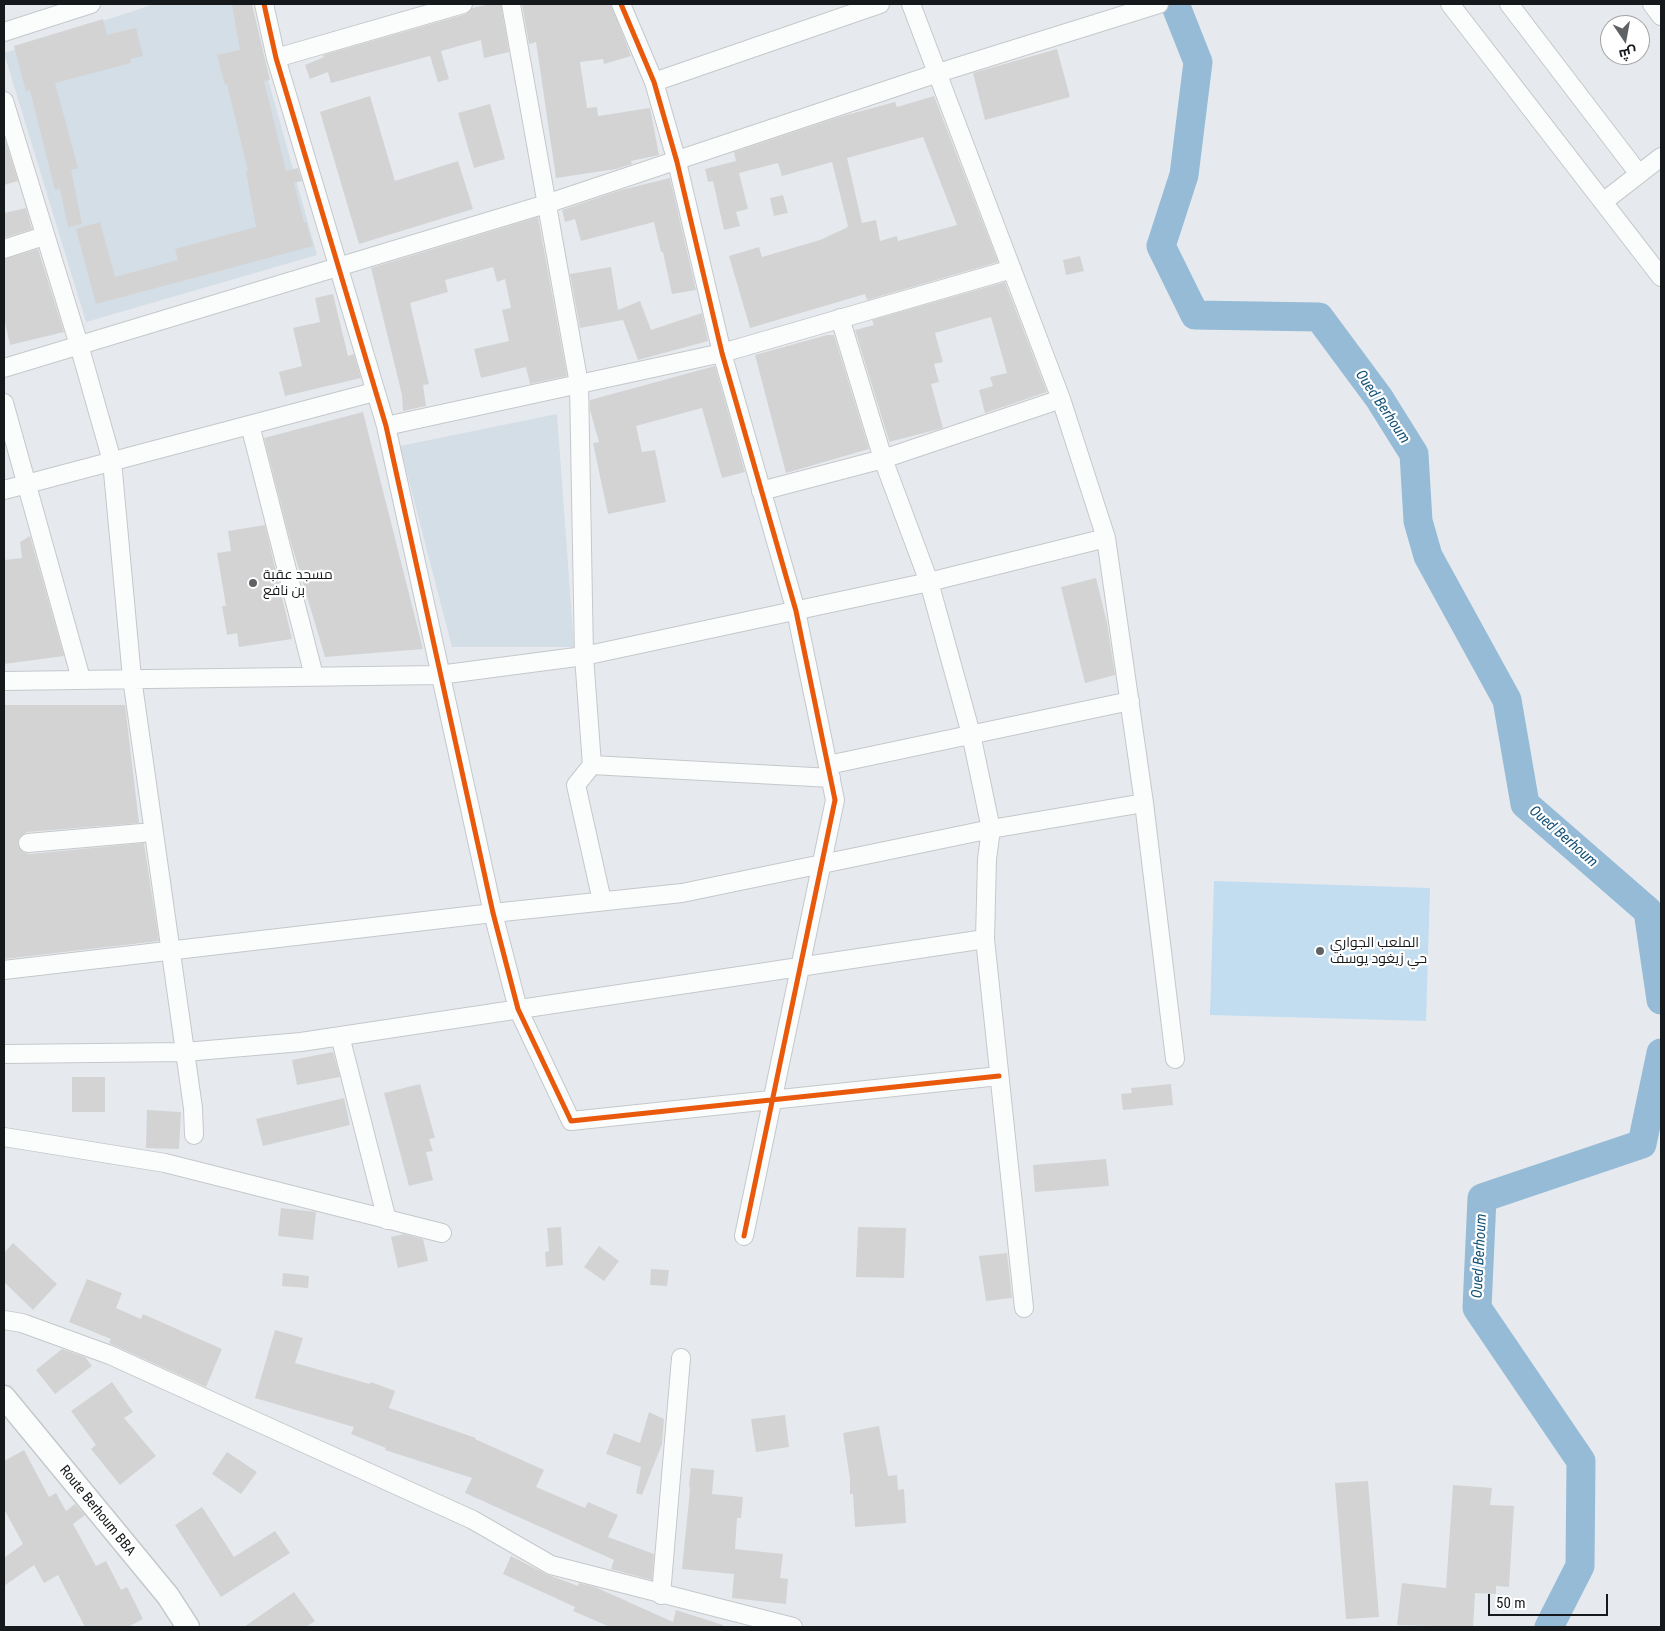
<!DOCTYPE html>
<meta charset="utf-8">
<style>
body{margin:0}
#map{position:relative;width:1665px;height:1631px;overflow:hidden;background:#e6eaee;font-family:"Roboto Condensed",Cairo,sans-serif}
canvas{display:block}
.frame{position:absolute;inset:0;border:5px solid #16191b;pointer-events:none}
.north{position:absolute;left:1600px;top:15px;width:50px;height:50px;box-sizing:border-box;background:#fff;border:1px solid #a2a3a4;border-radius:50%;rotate:168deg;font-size:14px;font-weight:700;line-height:20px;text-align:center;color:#16191b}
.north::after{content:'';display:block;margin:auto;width:18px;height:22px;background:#5f6265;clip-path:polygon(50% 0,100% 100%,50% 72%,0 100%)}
.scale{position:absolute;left:1488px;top:1594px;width:120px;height:22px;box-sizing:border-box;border:2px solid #16191b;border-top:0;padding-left:6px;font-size:15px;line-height:18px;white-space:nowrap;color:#16191b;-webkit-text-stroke:4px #fff;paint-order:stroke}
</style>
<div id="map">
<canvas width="1665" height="1631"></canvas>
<div class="frame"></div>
<div class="north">ش</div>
<div class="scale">50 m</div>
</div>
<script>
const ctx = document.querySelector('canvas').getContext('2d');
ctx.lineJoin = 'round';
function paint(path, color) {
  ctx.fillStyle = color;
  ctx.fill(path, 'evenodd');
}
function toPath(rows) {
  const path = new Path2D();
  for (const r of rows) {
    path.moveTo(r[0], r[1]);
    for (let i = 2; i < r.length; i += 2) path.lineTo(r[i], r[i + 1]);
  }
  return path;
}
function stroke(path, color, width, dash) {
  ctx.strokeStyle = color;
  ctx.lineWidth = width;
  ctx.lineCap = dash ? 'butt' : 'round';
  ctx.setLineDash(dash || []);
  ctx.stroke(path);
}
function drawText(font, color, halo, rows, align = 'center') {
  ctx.font = font + ' "Roboto Condensed",Cairo,sans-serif';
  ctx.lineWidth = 4.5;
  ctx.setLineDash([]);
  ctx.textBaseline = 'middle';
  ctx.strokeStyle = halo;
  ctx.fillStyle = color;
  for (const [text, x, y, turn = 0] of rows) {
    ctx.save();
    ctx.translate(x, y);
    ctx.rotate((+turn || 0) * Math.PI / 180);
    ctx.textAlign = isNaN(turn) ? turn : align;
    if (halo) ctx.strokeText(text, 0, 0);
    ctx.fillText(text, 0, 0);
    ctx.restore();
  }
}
const built = toPath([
 [155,4,247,4,317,255,86,322,4,53],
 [557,414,574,647,452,647,400,446]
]);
const green = toPath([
 [1214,881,1430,888,1426,1021,1210,1015]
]);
const river = toPath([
 [1175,4,1198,62,1184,175,1161,246,1195,315,1319,317,1379,398,1414,454,1418,521,1428,556,1507,700,1525,804,1648,911,1661,1000],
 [1549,1627,1580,1566,1581,1461,1477,1308,1482,1198,1642,1144,1661,1053]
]);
const building = toPath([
 [232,4,252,4,270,80,264,81,286,171,298,168,302,181,294,183,304,222,306,222,313,246,96,304,76,229,100,222,115,277,178,260,175,249,256,227,246,171,248,171,227,84,225,85,217,55,240,50],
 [490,4,501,4,509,52,484,58,481,40,441,51,449,79,438,82,430,56,331,83,328,72,310,79,305,65,324,57,323,55,466,14,472,8],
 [522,4,611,4,631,56,604,64,603,59,580,62,587,108,597,107,598,116,650,108,659,155,631,161,632,164,616,169,556,178,536,42,529,44],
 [103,19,107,35,136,28,143,56,130,59,131,63,55,83,78,168,71,170,82,224,68,227,60,189,55,190,30,90,26,91,14,46],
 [1057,49,1070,97,985,120,973,73],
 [370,96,395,181,458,161,473,209,359,244,320,112],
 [934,96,998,262,867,300,865,294,750,328,729,256,759,247,762,257,820,240,846,228,848,226,832,162,782,176,778,163,739,173,748,209,736,212,740,226,724,230,713,181,708,182,705,169,736,161,734,152,839,117,895,102,897,107],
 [923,137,957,225,898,241,897,236,880,241,876,220,862,223,847,158],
 [490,104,505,159,474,168,458,113],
 [4,136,18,181,4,185],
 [670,178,696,290,672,294,663,252,661,252,654,222,581,241,575,219,565,222,562,210,621,190],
 [783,195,788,213,774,216,770,198],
 [26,208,32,229,4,238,4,213],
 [538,217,567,376,530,384,526,367,481,378,474,349,509,341,502,310,511,308,505,279,497,282,493,267,445,280,448,292,410,303,429,384,423,385,426,406,403,411,402,395,371,268],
 [38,249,64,332,10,345,4,318,4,259],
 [1080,256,1084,271,1066,275,1063,260],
 [611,267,618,310,640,301,651,330,702,313,708,341,638,360,623,320,580,328,570,274],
 [1005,282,1047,392,985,413,979,390,993,386,990,377,1007,373,991,317,935,333,943,362,934,364,939,382,931,384,943,428,889,442,890,444,855,330,874,325,872,320],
 [333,294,348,356,354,354,361,378,285,396,279,372,302,366,293,328,320,322,315,298],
 [827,335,834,335,869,449,786,473,755,355],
 [715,366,745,472,722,478,702,408,636,426,642,452,655,450,666,502,608,514,593,443,599,442,590,410,590,400],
 [363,412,423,649,325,657,289,536,264,438],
 [265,525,292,639,239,647,237,633,227,635,222,606,226,606,217,553,231,551,228,531],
 [30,536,64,656,4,664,4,560,22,558,20,542],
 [1096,578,1107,623,1115,675,1085,683,1061,587],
 [4,705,125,705,139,823,27,832,19,838,18,844,23,852,29,854,144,843,159,941,4,959],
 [333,1052,340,1077,297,1085,292,1060],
 [72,1077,105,1077,105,1112,72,1112],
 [420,1084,435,1138,429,1139,433,1151,426,1152,433,1180,409,1186,384,1093],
 [1171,1084,1173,1105,1123,1110,1121,1094,1132,1093,1131,1088],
 [344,1098,350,1125,263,1146,256,1119],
 [147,1110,181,1112,179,1149,146,1148],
 [1106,1159,1109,1186,1035,1192,1033,1165],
 [281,1208,316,1212,313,1240,278,1236],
 [561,1227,563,1265,546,1267,545,1252,549,1251,547,1228],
 [858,1227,906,1228,904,1278,856,1277],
 [404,1234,423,1239,428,1261,398,1268,391,1237],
 [13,1243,57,1284,33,1310,4,1282,4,1253],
 [599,1246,619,1261,604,1281,584,1267],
 [1007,1253,1012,1298,986,1301,979,1256],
 [651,1269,669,1270,667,1286,650,1285],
 [283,1273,309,1276,308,1288,282,1286],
 [87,1279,122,1293,116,1308,141,1319,143,1314,222,1349,206,1387,109,1343,111,1339,69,1322],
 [275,1330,303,1338,295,1363,370,1384,371,1382,395,1391,389,1408,476,1438,475,1439,544,1470,536,1487,585,1508,588,1502,618,1515,608,1537,654,1554,652,1580,611,1569,614,1560,465,1493,472,1478,385,1450,386,1448,351,1434,354,1427,255,1398],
 [62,1349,85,1357,92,1366,55,1394,36,1370],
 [112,1382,133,1412,124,1418,156,1456,120,1485,91,1449,96,1445,71,1411],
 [649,1412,664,1419,662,1444,642,1495,636,1493,641,1467,606,1454,614,1433,640,1443],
 [785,1415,789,1447,756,1452,751,1419],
 [879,1426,888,1476,897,1475,898,1490,904,1489,906,1523,855,1527,853,1494,850,1494,850,1479,843,1433],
 [24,1450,49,1497,56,1493,66,1511,75,1504,85,1515,73,1524,96,1566,106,1561,121,1590,127,1587,143,1619,128,1627,85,1627,58,1575,44,1583,34,1565,4,1586,4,1558,23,1544,4,1509,4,1461],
 [227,1452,257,1472,241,1494,212,1474],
 [691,1468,714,1470,712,1494,743,1497,741,1518,737,1518,735,1549,783,1554,780,1578,788,1579,786,1604,732,1598,734,1574,682,1569,690,1490,689,1485],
 [1368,1481,1379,1617,1346,1619,1335,1483],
 [1453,1485,1492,1488,1490,1505,1514,1506,1509,1587,1496,1586,1496,1594,1475,1593,1473,1627,1397,1625,1402,1583,1446,1588],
 [202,1507,234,1557,275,1531,290,1553,221,1597,175,1525],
 [511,1556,546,1574,578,1586,579,1583,595,1587,673,1622,676,1610,723,1625,723,1627,610,1627,573,1611,575,1607,503,1574],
 [294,1592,315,1621,306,1627,244,1627]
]);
const minor = toPath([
 [264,4,276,58,386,426,493,913,518,1009,571,1121,999,1076],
 [511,4,579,384,584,656,592,765,576,785,602,901],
 [621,4,654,82,677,162,722,353,796,611,835,800,744,1236],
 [911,4,1061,399,1106,538,1144,803,1175,1059],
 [1450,4,1661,277],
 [1509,4,1639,174],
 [1652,4,1661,16],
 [4,32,91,4],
 [276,58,463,4],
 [654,82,880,4],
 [4,101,79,345,112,461,132,678,193,1108,194,1135],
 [1603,202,1661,157],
 [4,249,44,236],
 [840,318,883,459,929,582,971,734,991,829,987,859,985,939,1024,1308],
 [4,368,546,204,938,73,1159,4],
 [4,403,81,679],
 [250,425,314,676],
 [386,426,722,353,1012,269],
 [4,490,374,392],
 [761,491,883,459,1061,399],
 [4,681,439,675,584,656,929,582,1106,538],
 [592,765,831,778],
 [828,765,1130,701],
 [28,843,153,832],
 [4,970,493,913,682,893,991,829,1144,803],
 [340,1036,387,1220],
 [4,1054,185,1052,301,1042,985,939],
 [4,1137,165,1163,442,1233],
 [4,1320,22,1323,110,1355,473,1520,551,1565,793,1627],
 [661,1595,681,1358]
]);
const major = toPath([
 [4,1397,168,1596,188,1627]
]);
const cycleway = toPath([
 [264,4,276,58,386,426,493,913,518,1009,571,1121,999,1076],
 [621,4,654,82,677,162,722,353,796,611,835,800,744,1236]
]);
const markers = [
 [253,583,5,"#5f6265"],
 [1320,951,5,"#5f6265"]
];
const poiNames = [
 ["مسجد عقبة",263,575],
 ["بن نافع",263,591],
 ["الملعب الجواري",1330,943],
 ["حي زيغود يوسف",1330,959]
];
const streetNames = [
 ["Route Berhoum BBA",97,1511,51]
];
const waterNames = [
 ["Oued Berhoum",1382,407,56],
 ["Oued Berhoum",1563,837,41],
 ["Oued Berhoum",1480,1256,-87]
];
paint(built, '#d4dee6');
paint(green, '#c2dcf0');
stroke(river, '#96bbd7', 29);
paint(building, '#d3d3d3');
stroke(minor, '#c5c8cb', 20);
stroke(major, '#c5c8cb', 25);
stroke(minor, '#fbfcfc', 18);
stroke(major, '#fbfcfc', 22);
stroke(cycleway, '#e8590c', 5);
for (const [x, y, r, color] of markers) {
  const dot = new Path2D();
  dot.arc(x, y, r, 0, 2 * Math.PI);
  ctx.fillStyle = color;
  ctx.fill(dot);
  stroke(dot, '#fff', 2);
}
drawText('14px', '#16191b', '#fff', poiNames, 'left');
drawText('14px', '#16191b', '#fff', streetNames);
drawText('italic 15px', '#165379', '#fff', waterNames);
</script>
